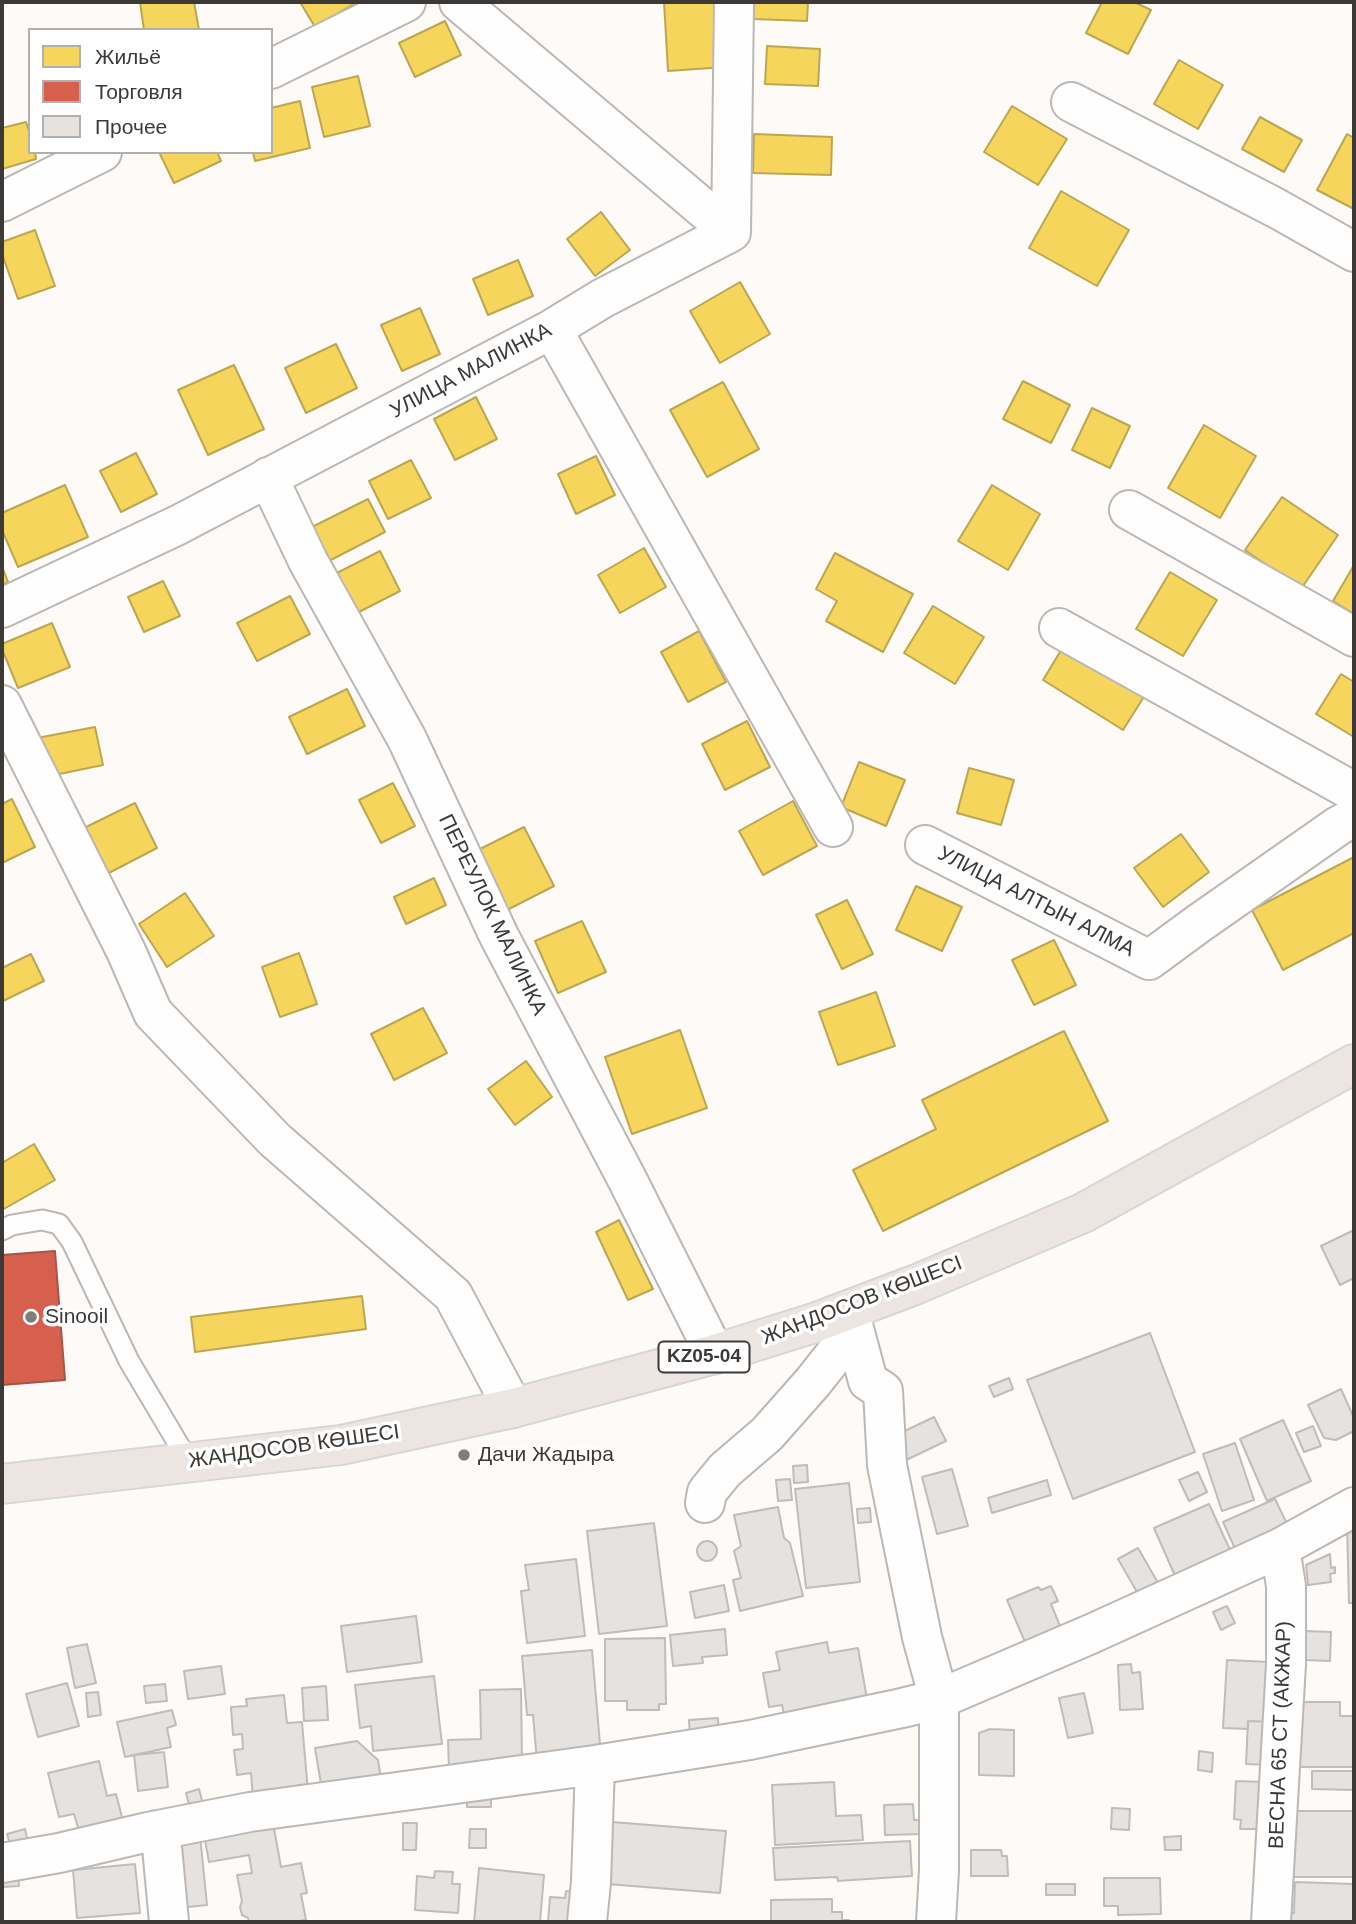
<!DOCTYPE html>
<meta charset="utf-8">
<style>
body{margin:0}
#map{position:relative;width:1356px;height:1924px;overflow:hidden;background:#fdfaf8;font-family:Helvetica,sans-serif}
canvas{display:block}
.frame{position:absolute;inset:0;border:4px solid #3d3936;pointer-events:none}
.legend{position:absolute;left:28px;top:28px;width:245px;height:126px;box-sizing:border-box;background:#fff;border:2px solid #b1b0af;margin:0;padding:9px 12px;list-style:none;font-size:21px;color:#3d3936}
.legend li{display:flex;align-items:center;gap:14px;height:35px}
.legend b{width:35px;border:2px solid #b1b0af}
</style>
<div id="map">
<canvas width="1356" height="1924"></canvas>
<div class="frame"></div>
<ul class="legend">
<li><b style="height:19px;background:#f6d55c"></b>Жильё</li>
<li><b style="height:19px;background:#d6604d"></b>Торговля</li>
<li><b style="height:19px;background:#e5e2e0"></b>Прочее</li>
</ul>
</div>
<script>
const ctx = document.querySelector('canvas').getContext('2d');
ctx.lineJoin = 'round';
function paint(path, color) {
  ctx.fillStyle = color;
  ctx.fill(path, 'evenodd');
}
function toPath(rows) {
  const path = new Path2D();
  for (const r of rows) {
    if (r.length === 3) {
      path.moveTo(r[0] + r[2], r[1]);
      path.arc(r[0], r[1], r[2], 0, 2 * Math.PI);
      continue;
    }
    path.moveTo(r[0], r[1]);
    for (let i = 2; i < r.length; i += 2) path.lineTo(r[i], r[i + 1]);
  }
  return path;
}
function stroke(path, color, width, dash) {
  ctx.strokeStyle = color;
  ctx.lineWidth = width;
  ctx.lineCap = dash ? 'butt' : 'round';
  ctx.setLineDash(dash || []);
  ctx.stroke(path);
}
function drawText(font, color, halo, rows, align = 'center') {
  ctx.font = font + ' Helvetica,sans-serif';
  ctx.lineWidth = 7;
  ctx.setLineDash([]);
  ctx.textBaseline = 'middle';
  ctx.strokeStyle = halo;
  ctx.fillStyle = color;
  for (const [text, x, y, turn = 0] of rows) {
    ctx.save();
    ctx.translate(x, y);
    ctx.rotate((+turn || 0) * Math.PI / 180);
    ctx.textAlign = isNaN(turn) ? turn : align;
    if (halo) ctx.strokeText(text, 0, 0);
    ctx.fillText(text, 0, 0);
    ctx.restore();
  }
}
const homes = toPath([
 [140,2,194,2,199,30,144,30,140,2],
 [300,2,357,2,315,27,300,2],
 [664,2,720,2,725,67,668,71,664,2],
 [754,2,808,2,807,21,754,19,754,2],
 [1102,2,1134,2,1151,10,1128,54,1086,33,1102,2],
 [445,21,461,55,415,77,399,43,445,21],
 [767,46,820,49,818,86,765,84,767,46],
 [1179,60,1223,85,1198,129,1154,104,1179,60],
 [358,76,370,126,324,137,312,87,358,76],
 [300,101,310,148,255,161,253,152,271,152,271,108,300,101],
 [1012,106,1067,139,1038,185,984,152,1012,106],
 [1260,117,1302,140,1284,172,1242,149,1260,117],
 [26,122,30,134,30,152,35,152,36,159,2,169,2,128,26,122],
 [754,134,832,137,831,175,753,173,754,134],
 [1347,134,1354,138,1354,209,1317,190,1347,134],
 [159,152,217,152,221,161,174,183,159,152],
 [1061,191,1129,230,1097,286,1029,248,1061,191],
 [601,212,630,250,595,276,567,239,601,212],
 [35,230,55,286,18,299,2,254,2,242,35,230],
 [518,260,533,296,488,315,473,279,518,260],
 [740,282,770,334,720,363,690,311,740,282],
 [420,308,440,354,402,371,381,325,420,308],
 [336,344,357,388,306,413,285,368,336,344],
 [234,365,264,429,208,455,178,390,234,365],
 [1023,381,1070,405,1051,443,1003,419,1023,381],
 [723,382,759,449,707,477,670,410,723,382],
 [476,397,497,439,455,460,434,419,476,397],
 [1092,408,1130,426,1110,468,1072,450,1092,408],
 [1204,425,1256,456,1220,518,1168,488,1204,425],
 [136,453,157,494,121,512,100,471,136,453],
 [596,456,615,495,576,514,558,474,596,456],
 [411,460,431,498,388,519,369,481,411,460],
 [65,485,88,537,18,567,2,530,2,513,65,485],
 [992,485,1040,514,1008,570,958,541,992,485],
 [1282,497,1338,535,1301,589,1245,550,1282,497],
 [368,499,385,532,327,562,310,528,368,499],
 [644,548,666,587,620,613,598,575,644,548],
 [380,551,400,591,357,613,337,573,380,551],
 [835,553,913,594,883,652,826,621,837,601,816,589,835,553],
 [1354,565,1354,614,1333,601,1354,565],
 [2,566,8,582,2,585,2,566],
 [1170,572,1217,600,1183,656,1136,629,1170,572],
 [163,581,180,616,144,632,128,597,163,581],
 [290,596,310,634,257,661,237,623,290,596],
 [933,606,984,637,955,684,904,653,933,606],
 [52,623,70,667,18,688,2,649,2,644,52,623],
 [699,631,726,682,688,702,661,652,699,631],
 [1066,642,1147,692,1123,730,1043,680,1066,642],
 [1341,674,1354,682,1354,737,1316,714,1341,674],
 [347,689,365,726,307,754,289,717,347,689],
 [747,721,770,767,725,790,702,744,747,721],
 [95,727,103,765,45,777,37,738,95,727],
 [859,762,905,780,886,826,841,807,859,762],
 [969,768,1014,780,1001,825,957,813,969,768],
 [393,783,415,826,381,843,359,800,393,783],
 [12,799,35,847,2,863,2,804,12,799],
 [793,801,817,846,763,875,739,831,793,801],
 [135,803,157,848,103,876,80,830,135,803],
 [524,827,554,886,505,911,476,851,524,827],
 [1181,834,1209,872,1163,907,1134,868,1181,834],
 [1354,857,1354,933,1283,970,1252,910,1354,857],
 [434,878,446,905,406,924,394,897,434,878],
 [916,886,962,907,942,951,896,930,916,886],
 [185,893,214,936,167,967,139,924,185,893],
 [847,900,873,954,842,969,816,915,847,900],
 [582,921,606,972,558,993,535,941,582,921],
 [1054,940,1076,985,1034,1005,1012,960,1054,940],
 [299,953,317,1004,280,1017,262,967,299,953],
 [31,954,44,981,3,1001,2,968,31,954],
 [876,992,895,1046,838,1065,819,1012,876,992],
 [423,1008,447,1053,394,1080,371,1034,423,1008],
 [680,1030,707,1108,632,1134,605,1057,680,1030],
 [1064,1031,1108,1121,883,1231,853,1170,936,1129,922,1100,1064,1031],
 [526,1061,552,1097,515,1125,488,1089,526,1061],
 [34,1144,55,1180,2,1210,2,1163,34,1144],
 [619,1220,653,1289,628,1300,596,1232,619,1220],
 [362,1296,366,1329,195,1352,191,1317,362,1296]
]);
const shops = toPath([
 [55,1251,65,1380,2,1385,2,1255,55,1251]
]);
const building = toPath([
 [1354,1230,1354,1278,1340,1285,1321,1246,1354,1230],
 [1150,1333,1195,1452,1073,1499,1027,1380,1150,1333],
 [1009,1378,1013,1389,994,1397,989,1386,1009,1378],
 [1341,1389,1354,1418,1354,1431,1336,1440,1324,1438,1308,1405,1341,1389],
 [934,1417,946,1441,902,1462,890,1438,934,1417],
 [1283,1420,1311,1481,1267,1501,1240,1439,1283,1420],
 [1313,1426,1321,1446,1304,1452,1296,1433,1313,1426],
 [1235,1443,1254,1500,1222,1511,1203,1454,1235,1443],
 [807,1465,808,1482,794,1483,793,1466,807,1465],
 [952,1469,968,1526,937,1534,922,1477,952,1469],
 [1198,1472,1207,1492,1189,1501,1179,1480,1198,1472],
 [790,1479,792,1500,778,1501,776,1480,790,1479],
 [1047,1480,1051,1495,992,1513,988,1498,1047,1480],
 [849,1483,860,1582,806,1588,795,1489,849,1483],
 [1275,1499,1290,1530,1237,1553,1223,1522,1275,1499],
 [1209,1504,1231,1552,1175,1576,1154,1528,1209,1504],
 [778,1507,784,1538,790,1543,803,1596,740,1611,733,1580,741,1578,734,1551,741,1546,734,1515,778,1507],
 [870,1508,871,1522,858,1523,857,1509,870,1508],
 [1354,1522,1354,1603,1349,1603,1347,1524,1354,1522],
 [654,1523,667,1626,599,1634,587,1531,654,1523],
 [707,1551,10],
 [1138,1548,1161,1588,1141,1599,1118,1559,1138,1548],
 [1330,1554,1331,1568,1335,1567,1335,1573,1330,1574,1331,1582,1308,1585,1306,1565,1330,1554],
 [576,1559,585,1636,527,1643,521,1591,529,1590,525,1565,576,1559],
 [724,1585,729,1611,695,1618,690,1592,724,1585],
 [1051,1586,1058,1601,1051,1604,1060,1626,1025,1642,1007,1600,1038,1587,1041,1590,1051,1586],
 [1227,1606,1235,1623,1221,1630,1213,1612,1227,1606],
 [416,1616,422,1662,347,1672,341,1626,416,1616],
 [725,1629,727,1655,702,1657,703,1663,673,1666,670,1635,725,1629],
 [1306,1631,1331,1632,1330,1661,1305,1660,1306,1631],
 [665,1638,666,1704,659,1704,659,1710,627,1710,627,1701,605,1701,605,1639,665,1638],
 [827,1642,829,1653,858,1648,867,1699,786,1724,782,1705,769,1707,763,1673,780,1670,776,1652,827,1642],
 [87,1644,96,1683,75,1688,67,1648,87,1644],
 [592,1650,601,1756,537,1762,533,1715,527,1715,522,1656,592,1650],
 [1227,1660,1270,1662,1273,1722,1248,1721,1248,1729,1223,1728,1227,1660],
 [1131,1664,1132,1673,1140,1672,1143,1709,1120,1710,1118,1665,1131,1664],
 [221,1666,225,1694,188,1699,184,1671,221,1666],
 [434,1676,442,1744,373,1751,371,1726,360,1728,355,1685,434,1676],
 [67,1683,79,1726,38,1737,26,1694,67,1683],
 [165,1684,167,1701,146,1703,144,1686,165,1684],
 [326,1686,328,1720,304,1721,302,1688,326,1686],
 [521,1689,522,1761,449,1770,448,1740,481,1739,480,1690,521,1689],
 [98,1692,101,1715,88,1717,86,1693,98,1692],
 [1084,1693,1093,1733,1068,1738,1059,1698,1084,1693],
 [284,1695,287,1723,302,1722,308,1792,253,1798,251,1773,237,1775,234,1750,243,1749,242,1734,233,1735,231,1707,247,1706,246,1699,284,1695],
 [1299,1702,1340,1702,1340,1716,1354,1716,1354,1767,1299,1767,1299,1702],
 [172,1710,176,1725,167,1728,171,1747,125,1757,117,1722,172,1710],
 [718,1718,719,1738,690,1740,689,1720,718,1718],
 [1248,1721,1273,1722,1271,1765,1246,1764,1248,1721],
 [990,1729,1014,1730,1014,1776,979,1775,979,1733,990,1729],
 [357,1741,378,1760,381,1779,322,1790,315,1748,357,1741],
 [1199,1751,1213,1753,1212,1772,1198,1770,1199,1751],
 [164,1752,168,1787,138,1791,134,1755,164,1752],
 [99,1761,107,1796,116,1794,123,1821,79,1831,74,1814,59,1817,48,1773,99,1761],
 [1312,1771,1354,1771,1354,1790,1312,1789,1312,1771],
 [1236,1781,1265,1782,1258,1829,1240,1829,1241,1820,1234,1819,1236,1781],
 [834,1782,836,1816,861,1815,863,1840,775,1845,772,1785,834,1782],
 [199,1789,203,1804,190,1808,186,1793,199,1789],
 [467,1791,491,1792,491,1807,467,1807,467,1791],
 [913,1804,914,1820,921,1820,922,1834,885,1835,884,1805,913,1804],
 [1112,1808,1130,1809,1129,1830,1111,1829,1112,1808],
 [1294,1811,1354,1811,1354,1877,1294,1877,1294,1811],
 [612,1822,726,1831,720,1893,607,1884,612,1822],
 [273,1823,281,1867,301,1863,307,1893,301,1894,306,1920,293,1922,249,1922,248,1918,242,1915,240,1907,242,1901,237,1875,252,1873,249,1855,209,1862,204,1835,273,1823],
 [403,1823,417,1823,416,1850,403,1850,403,1823],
 [25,1829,29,1847,12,1851,7,1834,25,1829],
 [470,1829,486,1829,486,1848,469,1848,470,1829],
 [200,1835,207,1905,178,1908,171,1838,200,1835],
 [1181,1836,1181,1850,1165,1850,1164,1837,1181,1836],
 [910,1841,912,1876,838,1881,837,1877,775,1880,773,1848,910,1841],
 [971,1850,1001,1850,1002,1856,1007,1856,1008,1876,971,1876,971,1850],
 [135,1864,140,1913,77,1918,73,1870,135,1864],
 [479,1868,544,1875,540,1922,474,1922,479,1868],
 [18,1871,19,1886,2,1887,2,1872,18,1871],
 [435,1871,453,1872,452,1884,460,1884,458,1913,415,1910,417,1876,434,1878,435,1871],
 [1104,1878,1160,1878,1161,1914,1118,1915,1118,1906,1104,1906,1104,1878],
 [1295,1882,1354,1884,1354,1922,1283,1922,1284,1913,1294,1913,1295,1882],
 [1046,1884,1075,1884,1075,1895,1046,1895,1046,1884],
 [566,1891,577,1892,575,1922,548,1922,550,1897,565,1898,566,1891],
 [832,1899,832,1912,842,1912,842,1920,849,1920,849,1922,771,1922,771,1900,832,1899]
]);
const service = toPath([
 [2,1230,12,1225,42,1220,59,1224,72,1242,129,1361,189,1462]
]);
const minor = toPath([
 [459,2,731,232],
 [271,69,406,2],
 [1071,102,1276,208,1354,252],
 [2,202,102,152],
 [552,329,833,827],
 [268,477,308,561,407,739,499,936,627,1179,715,1354],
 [1129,510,1354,637],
 [2,608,178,525,552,329,603,298,731,232,734,2],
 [1059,628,1354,792],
 [2,705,126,951,153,1013,275,1140,453,1295,513,1408],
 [925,845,1149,960,1198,924,1338,826,1354,817],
 [849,1310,868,1381,883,1391,887,1465,922,1637,939,1699,939,1870,936,1922],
 [705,1503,707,1492,725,1470,767,1434,813,1382,854,1330],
 [157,1830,162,1847,169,1922],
 [2,1863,59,1853,148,1832,250,1812,595,1765,750,1740,902,1708,939,1699,1091,1634,1280,1548,1354,1507],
 [587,1922,591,1882,595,1765],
 [1271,1922,1286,1664,1286,1586,1280,1548]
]);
const primary = toPath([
 [2,1484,341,1445,513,1408,715,1354,817,1322,917,1284,1083,1213,1354,1064]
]);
const markers = [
 [31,1317,7,"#807d7a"],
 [464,1455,7,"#807d7a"]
];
const shields = [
 [704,1357,91]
];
const shieldNames = [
 ["KZ05-04",704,1357]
];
const streetNames = [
 ["УЛИЦА МАЛИНКА",471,371,-28],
 ["УЛИЦА АЛТЫН АЛМА",1036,902,27],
 ["ПЕРЕУЛОК МАЛИНКА",492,915,64],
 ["ЖАНДОСОВ КӨШЕСІ",862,1301,-21],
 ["ЖАНДОСОВ КӨШЕСІ",294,1447,-8],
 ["ВЕСНА 65 СТ (АКЖАР)",1281,1735,-88]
];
const poiNames = [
 ["Sinooil",45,1317],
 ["Дачи Жадыра",478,1455]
];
paint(homes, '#f6d55c');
stroke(homes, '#bea651', 2);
paint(shops, '#d6604d');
stroke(shops, '#a85446', 2);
paint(building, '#e5e2e0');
stroke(building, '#bfbcba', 2);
stroke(service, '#bbb8b5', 23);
stroke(minor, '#bbb8b5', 42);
stroke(primary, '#d7d6d4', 42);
stroke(service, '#fffefe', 19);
stroke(minor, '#fffefe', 38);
stroke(primary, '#ece5e2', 38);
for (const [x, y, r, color] of markers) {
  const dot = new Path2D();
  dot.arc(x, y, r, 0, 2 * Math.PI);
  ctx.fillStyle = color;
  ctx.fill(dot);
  stroke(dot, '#fff', 2.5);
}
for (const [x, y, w] of shields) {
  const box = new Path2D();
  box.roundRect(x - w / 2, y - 15.5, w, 31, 5);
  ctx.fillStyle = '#fff';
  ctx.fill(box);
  stroke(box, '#3d3936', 2);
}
drawText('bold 19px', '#3d3936', null, shieldNames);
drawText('21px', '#3d3936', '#fff', streetNames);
drawText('21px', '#3d3936', '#fff', poiNames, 'left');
</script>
